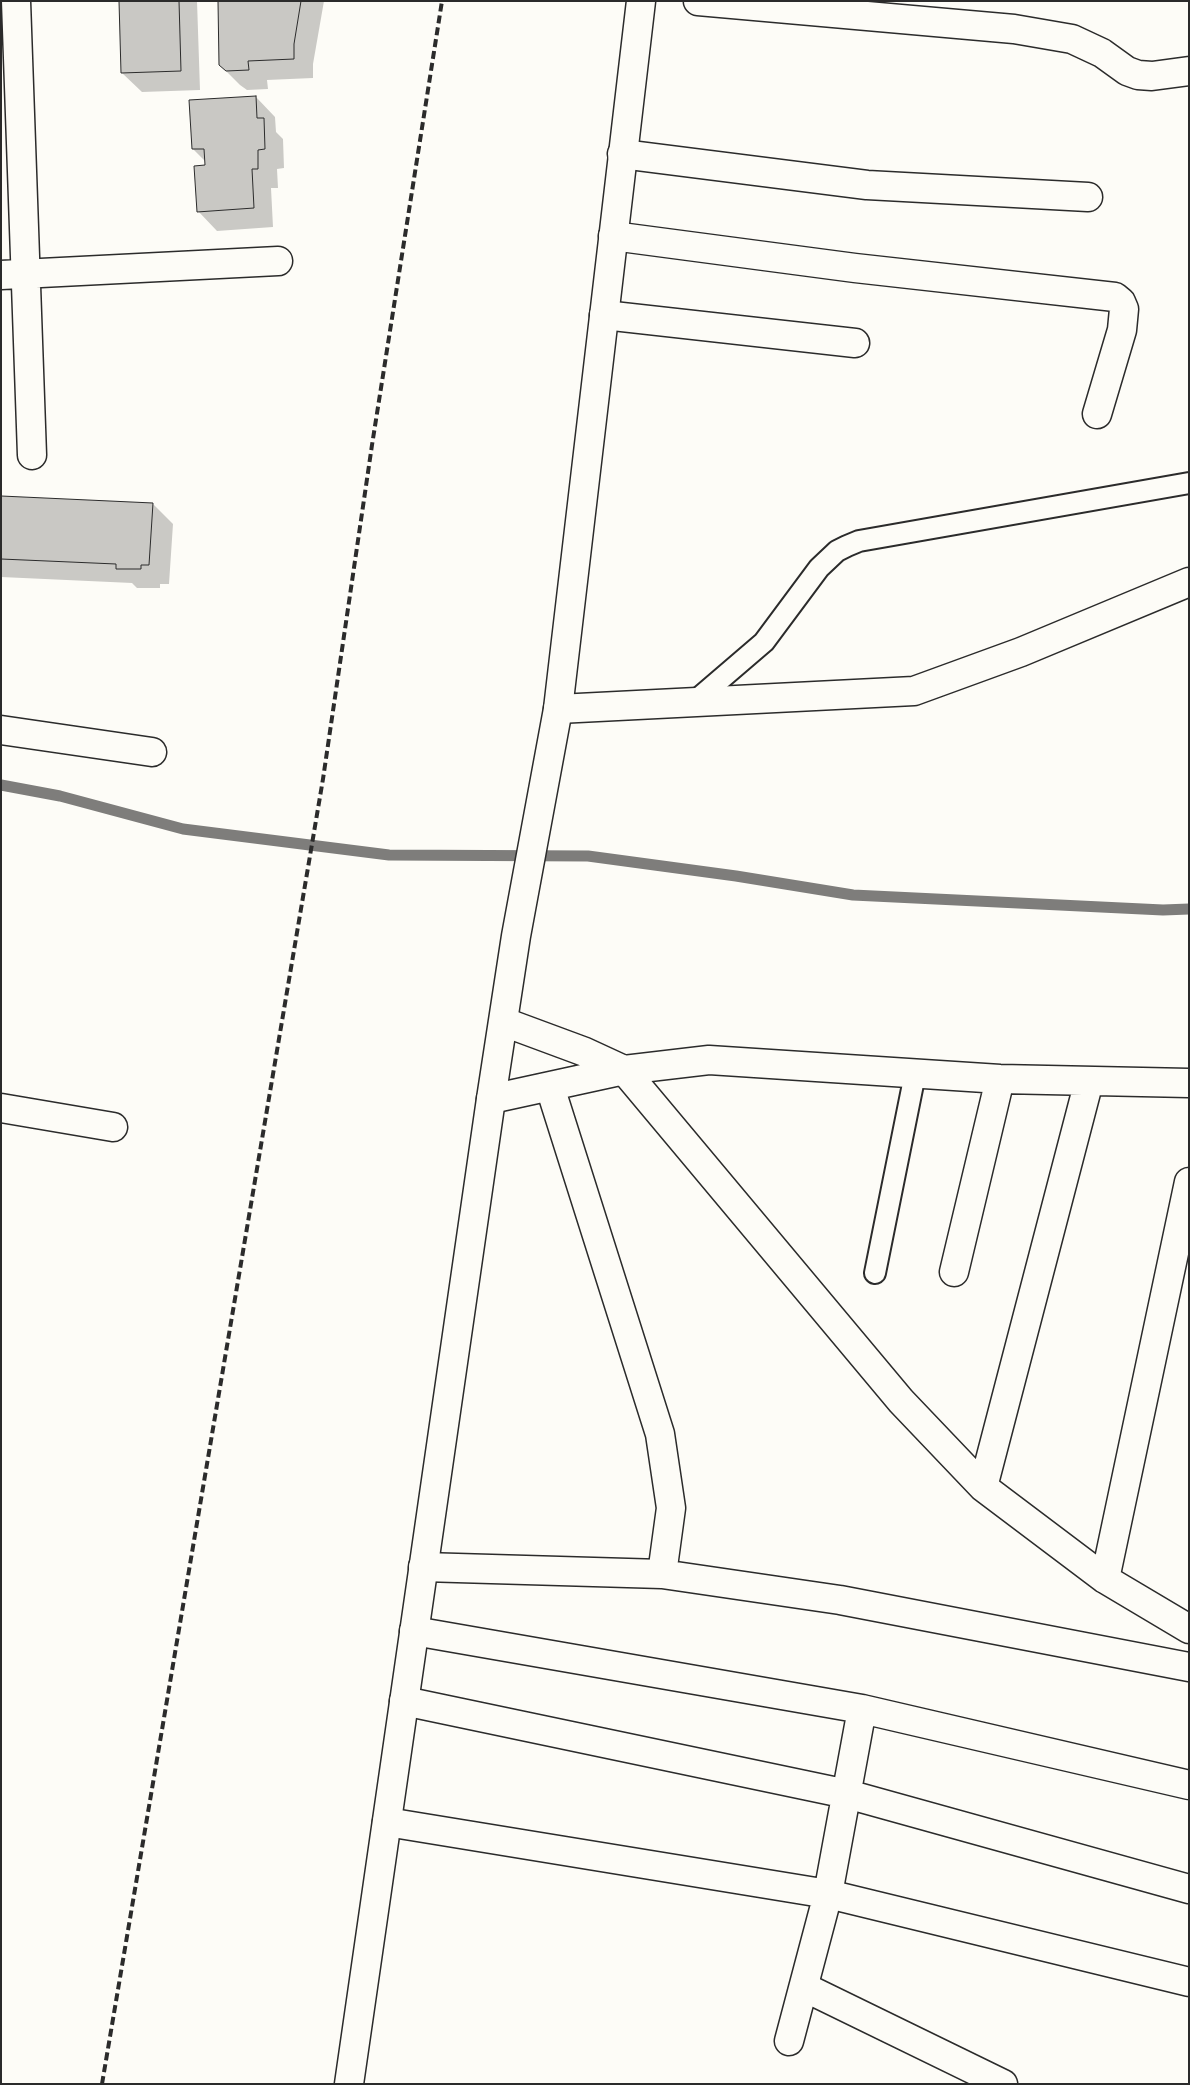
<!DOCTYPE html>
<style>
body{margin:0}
#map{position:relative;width:1190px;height:2085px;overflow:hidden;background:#fdfcf7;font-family:Mali,sans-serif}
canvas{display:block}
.frame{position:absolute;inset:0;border:2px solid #2b2b2b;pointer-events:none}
</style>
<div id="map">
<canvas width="1190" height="2085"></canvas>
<div class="frame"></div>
</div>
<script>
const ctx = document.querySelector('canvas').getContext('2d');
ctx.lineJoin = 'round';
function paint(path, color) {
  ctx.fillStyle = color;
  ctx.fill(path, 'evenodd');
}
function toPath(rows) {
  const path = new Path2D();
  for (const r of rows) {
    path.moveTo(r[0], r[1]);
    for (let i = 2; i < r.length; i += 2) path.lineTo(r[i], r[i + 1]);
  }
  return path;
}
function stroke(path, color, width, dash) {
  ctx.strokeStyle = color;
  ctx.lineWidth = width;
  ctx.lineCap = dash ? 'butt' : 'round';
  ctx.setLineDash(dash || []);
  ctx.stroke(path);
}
const shadow = toPath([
 [120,1,197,1,200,90,142,92,122,73],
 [219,1,324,1,313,64,313,78,267,80,268,89,247,90,240,85,220,65],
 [256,97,275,117,276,132,283,139,284,168,277,169,278,188,271,188,273,227,217,231,198,211,206,162,193,149],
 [1,497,153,504,173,524,169,584,160,584,160,588,137,588,132,583,1,577]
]);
const stream = toPath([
 [1,785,60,796,183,829,389,855,588,856,736,876,853,895,1163,910,1189,909]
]);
const building = toPath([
 [119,1,179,1,181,71,121,73,119,1],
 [218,1,301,1,294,44,294,59,248,61,249,70,226,71,219,65,218,1],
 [256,96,257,118,264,118,265,149,258,150,258,169,252,169,254,208,197,212,194,166,205,165,204,149,192,149,189,100,256,96],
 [1,496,153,503,149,565,141,565,141,569,116,569,116,564,1,559,1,496]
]);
const lane = toPath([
 [694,702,764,642,819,568,837,551,847,546,859,541,1189,483],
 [875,1273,915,1074]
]);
const street = toPath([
 [16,1,32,455],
 [698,1,1014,29,1072,39,1102,53,1127,71,1138,75,1152,76,1189,71],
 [622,154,867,185,1088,197],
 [613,236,855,268,1115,297,1121,302,1124,309,1122,330,1097,414],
 [1,275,278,261],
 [604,315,855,343],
 [558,709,914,691,1021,652,1189,582],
 [1,730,152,752],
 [504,1022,585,1052,624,1070,901,1401,983,1487,1105,1579,1189,1629],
 [550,1087,660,1434,671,1508,662,1574],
 [491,1099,624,1070,709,1060,1000,1079,1189,1083],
 [1,1108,113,1127],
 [954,1272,1000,1079],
 [983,1487,1089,1081],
 [423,1567,662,1574,840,1600,1189,1667],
 [1105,1579,1189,1182],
 [414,1631,862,1709,1189,1785],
 [404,1701,847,1794,1189,1889],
 [387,1822,828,1894,1189,1982],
 [804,1987,1003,2084],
 [789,2041,828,1894,862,1709]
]);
const secondary = toPath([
 [349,2084,491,1099,516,936,558,709,641,1]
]);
const rail = toPath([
 [102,2084,323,779,372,445,442,1]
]);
paint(shadow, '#0003');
stroke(stream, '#7e7d7b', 11);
paint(building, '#c9c8c4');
stroke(building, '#2b2b2b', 1);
stroke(lane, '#2b2b2b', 24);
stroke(street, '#2b2b2b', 31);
stroke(secondary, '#2b2b2b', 31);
stroke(lane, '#fdfcf7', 20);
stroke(street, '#fdfcf7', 28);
stroke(secondary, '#fdfcf7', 28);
stroke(rail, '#2b2b2b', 4, [8, 4]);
</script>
